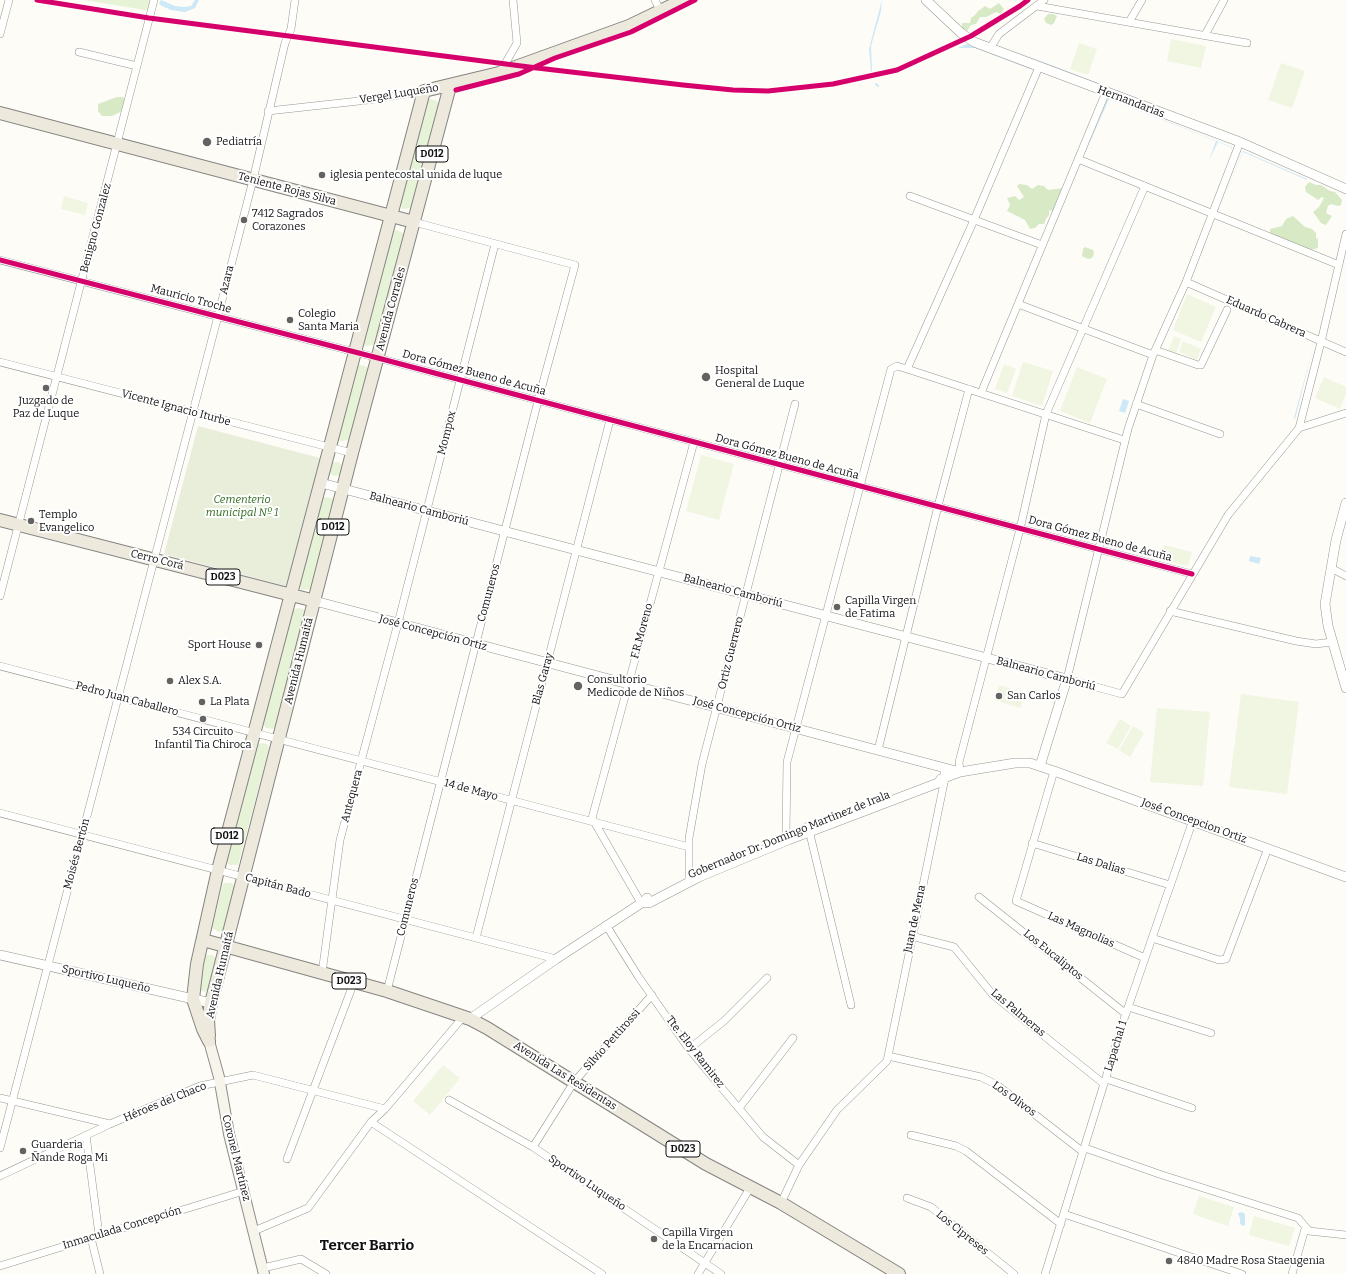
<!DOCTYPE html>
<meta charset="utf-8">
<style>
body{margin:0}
canvas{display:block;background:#fdfcf7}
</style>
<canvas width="1346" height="1274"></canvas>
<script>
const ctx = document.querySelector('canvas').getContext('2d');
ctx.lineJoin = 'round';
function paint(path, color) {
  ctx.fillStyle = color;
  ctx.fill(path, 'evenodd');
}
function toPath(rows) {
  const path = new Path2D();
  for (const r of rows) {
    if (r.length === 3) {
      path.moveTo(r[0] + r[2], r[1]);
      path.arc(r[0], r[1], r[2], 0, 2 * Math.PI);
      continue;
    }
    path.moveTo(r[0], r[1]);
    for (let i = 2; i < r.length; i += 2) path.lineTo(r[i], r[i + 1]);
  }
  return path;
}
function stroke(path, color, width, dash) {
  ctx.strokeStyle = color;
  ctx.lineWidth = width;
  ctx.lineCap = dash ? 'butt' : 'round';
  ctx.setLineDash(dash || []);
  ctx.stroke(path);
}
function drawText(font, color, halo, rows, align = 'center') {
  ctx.font = font + ' Bitter,serif';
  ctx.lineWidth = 4;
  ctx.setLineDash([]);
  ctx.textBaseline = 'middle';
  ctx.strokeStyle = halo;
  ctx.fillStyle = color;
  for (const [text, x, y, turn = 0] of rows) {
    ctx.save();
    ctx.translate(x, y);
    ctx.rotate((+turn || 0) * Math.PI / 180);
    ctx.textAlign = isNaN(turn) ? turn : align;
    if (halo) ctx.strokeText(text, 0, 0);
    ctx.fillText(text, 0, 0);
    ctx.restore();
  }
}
const green = toPath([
 [84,0,151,0,148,9,145,10],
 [430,99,437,101,439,104,412,208,403,209,400,205,427,101],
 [397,230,405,234,375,345,366,346,362,342,393,231],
 [360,365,366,366,368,370,350,440,340,441,338,439,356,367],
 [336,469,7],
 [324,497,332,498,334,501,311,589,301,590,300,587,322,498],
 [298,608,303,609,306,613,275,727,273,729,266,728,263,724,293,610],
 [262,743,267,744,269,748,238,865,230,865,227,863,257,745],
 [225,883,232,883,235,887,223,931,219,932,212,928,223,884],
 [207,955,213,955,216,959,209,990,204,992,199,988,206,956]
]);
const forest = toPath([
 [999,3,1004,9,1001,14,996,12,986,17,980,17,976,24,971,25,967,31,962,28,962,23,970,23,971,18,975,15,978,11,985,6,990,9],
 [1048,14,1053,14,1057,16,1054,23,1051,25,1046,23,1044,19],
 [117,97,123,97,126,101,123,110,120,112,112,116,102,116,98,111,98,104],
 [1309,182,1316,185,1321,185,1330,191,1335,192,1342,200,1341,205,1339,206,1331,204,1328,206,1326,213,1332,216,1326,225,1321,223,1313,212,1319,207,1324,198,1322,197,1318,200,1306,192,1305,187],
 [1019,184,1027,185,1032,189,1038,185,1044,186,1048,190,1064,188,1053,211,1049,210,1049,215,1046,219,1044,224,1039,224,1035,228,1030,229,1025,220,1007,211,1010,205,1007,198,1015,196,1019,200,1024,197,1017,186],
 [1293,216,1305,227,1312,229,1316,233,1316,238,1318,239,1318,247,1316,249,1309,250,1270,234,1270,229,1282,226,1286,219],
 [1085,247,1093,250,1094,254,1092,258,1088,259,1082,256,1083,249]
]);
const cemetery = toPath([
 [198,426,320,458,286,586,164,554]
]);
const pitch = toPath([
 [1171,39,1206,46,1201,68,1167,61],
 [1079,43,1097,49,1088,75,1070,69],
 [1281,63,1305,71,1292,108,1268,100],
 [64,196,88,203,85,215,61,209],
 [1187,294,1216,307,1201,342,1173,330],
 [1174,336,1181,339,1176,354,1168,351],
 [1183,341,1201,349,1197,360,1179,352],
 [1023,362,1053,371,1042,406,1012,396],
 [1004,364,1016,369,1007,393,995,389],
 [1077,367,1107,379,1090,423,1060,411],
 [1324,377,1346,387,1346,394,1340,409,1315,398],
 [701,455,734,464,719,520,686,511],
 [1164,545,1192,552,1188,566,1161,560],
 [999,685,1025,693,1020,708,994,700],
 [1241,694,1299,702,1287,794,1229,787],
 [1157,708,1210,712,1203,786,1150,782],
 [1120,719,1131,726,1118,749,1106,743],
 [1133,726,1144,733,1130,757,1119,750],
 [443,1065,460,1078,430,1115,413,1101],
 [1199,1196,1234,1207,1228,1226,1193,1214],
 [1254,1216,1295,1228,1289,1246,1249,1235]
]);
const water = toPath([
 [161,0,175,6,184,7,191,6,195,0,199,0,195,8,185,12,171,10,162,6,159,4],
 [882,0,881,11,871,46,872,71,871,72,869,49],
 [967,44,1031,68,1030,69,975,48,958,48],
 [997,44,1111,88,1110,89],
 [1108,98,1232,147,1232,150,1209,205,1232,150,1231,147,1218,142,1209,160,1216,141,1109,99,1084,156],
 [1243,151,1307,179,1307,180,1243,152,1219,210],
 [1313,348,1295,419,1294,418],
 [1123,399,1129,401,1125,413,1119,411],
 [1250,556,1261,558,1259,564,1249,561],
 [1242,1212,1245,1214,1245,1225,1243,1226,1240,1224,1240,1219,1238,1213]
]);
const stream = toPath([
 [876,84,878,86]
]);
const minor = toPath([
 [655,0,661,12],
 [1037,6,1247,43],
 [1129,22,1142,0],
 [0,34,9,0],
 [1205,35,1224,0],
 [990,48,999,34,1044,0],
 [79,52,137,66],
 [501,71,517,43,513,0],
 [268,111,368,100,424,91],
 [1240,142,1186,282,1153,355,1128,429,1067,679,1122,694,1228,515,1299,428,1346,413],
 [1078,159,1339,265],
 [910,196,1042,245],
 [0,260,378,358,1192,574],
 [1186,282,1346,352],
 [1018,304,1153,355],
 [1155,350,1198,365,1201,365,1227,310],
 [0,362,352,453],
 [907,369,974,220,1039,67],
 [981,393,1106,92],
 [1136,404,1220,434],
 [1299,428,1321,342,1346,234],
 [1331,568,1346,576],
 [0,596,154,0],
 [1170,611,1296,641,1316,644,1332,642],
 [0,666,689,847],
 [878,750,938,506,969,389],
 [1054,771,1016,901,1145,958],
 [960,772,959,762,1020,529,1046,414,1145,186],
 [0,813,556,959],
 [808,826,851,1005],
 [786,835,787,762,891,369,897,366,907,369,1124,440],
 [1032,843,1170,885],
 [689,882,689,838,702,764,795,404],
 [979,897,1126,1014],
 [641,903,592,818,694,442],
 [606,925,638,976,689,1049,763,1137,799,1165],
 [911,936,954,947,993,995,1104,1084],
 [476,938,610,420],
 [1152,938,1219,960,1226,959,1268,848],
 [322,973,340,840,398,623,495,244],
 [387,991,538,401,575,265,414,222],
 [1128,1007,1211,1033],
 [689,1049,724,1021,767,978],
 [888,1056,981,1077,997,1085,1083,1152],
 [1106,1079,1192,1108],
 [0,1098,110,1124],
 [449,1100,533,1147,721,1274],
 [739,1108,793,1038],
 [371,1122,602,1274],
 [86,1135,99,1235],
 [911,1135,956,1146,966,1151,1061,1224],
 [533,1147,574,1082,652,995],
 [0,1148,218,316,253,180,285,43,291,29,295,0],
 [1085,1148,1162,1175,1298,1218,1309,1231,1346,1235],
 [287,1159,354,982],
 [0,1176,110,1124,200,1086,253,1075,385,1109],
 [907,1198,931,1207,1014,1274],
 [781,1203,799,1165,837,1110,887,1061,945,778,944,773],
 [1064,1214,1242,1274],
 [254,1231,308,1208,371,1122,385,1109,464,1016],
 [91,1238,100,1274],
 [0,1266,244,1191],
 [263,1268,301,1259,326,1274],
 [698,1274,750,1188],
 [1045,1274,1125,1016,1193,820],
 [1292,1274,1305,1229]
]);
const tertiary = toPath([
 [926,0,961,33,974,42,1240,142,1346,189],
 [321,483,1067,679,1040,766],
 [1346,503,1336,540,1325,604,1328,626,1346,688],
 [315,601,960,772],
 [643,902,649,903,699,877,788,840,938,783,941,779,960,772,1015,763,1030,763,1054,771,1346,877],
 [0,955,211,1003],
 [470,1019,556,959,643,902,647,898]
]);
const secondary = toPath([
 [209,1041,219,1077,229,1134,264,1274]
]);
const primary = toPath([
 [0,113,414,222],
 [0,520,315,601],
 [203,940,387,991,470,1019,487,1028,706,1164,781,1203,899,1274],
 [209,1036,208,1020,211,1003,352,453,450,86],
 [209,1041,203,1029,193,999,197,964,218,870,424,91,499,73,629,26,683,0]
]);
const cycleway = toPath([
 [37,0,149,18,537,68,683,85,733,90,768,91,833,84,897,70,971,36,1020,6,1028,0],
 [456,90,519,74,555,58,631,32,695,0],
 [0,260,378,358,1192,574]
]);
const markers = [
 [207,142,5,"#646362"],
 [322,175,4,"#646362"],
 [244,220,4,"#646362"],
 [290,320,4,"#646362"],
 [706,377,5,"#646362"],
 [46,388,4,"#646362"],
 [31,521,4,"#646362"],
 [837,607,4,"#646362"],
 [259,645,4,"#646362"],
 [170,681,4,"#646362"],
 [578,686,5,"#646362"],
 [999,696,4,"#646362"],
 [202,702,4,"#646362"],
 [203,719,4,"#646362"],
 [23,1151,4,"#646362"],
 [654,1239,4,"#646362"],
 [1169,1261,4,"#646362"]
];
const shields = [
 [432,154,32],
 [333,527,32],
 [223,577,34],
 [227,836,32],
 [349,981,34],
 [683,1149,34]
];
const shieldNames = [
 ["D012",432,154],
 ["D012",333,527],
 ["D023",223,577],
 ["D012",227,836],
 ["D023",349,981],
 ["D023",683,1149]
];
const streetNames = [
 ["Vergel Luqueño",399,94,-9],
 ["Hernandarias",1131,102,21],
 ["Teniente Rojas Silva",287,189,15],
 ["Benigno Gonzalez",96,228,-75],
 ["Azara",227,280,-76],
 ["Mauricio Troche",191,299,15],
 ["Avenida Corrales",391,309,-75],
 ["Eduardo Cabrera",1266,317,24],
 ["Dora Gómez Bueno de Acuña",474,373,15],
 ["Vicente Ignacio Iturbe",176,408,15],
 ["Mompox",447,433,-76],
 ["Dora Gómez Bueno de Acuña",787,457,15],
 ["Balneario Camboriú",419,509,15],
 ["Dora Gómez Bueno de Acuña",1100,539,15],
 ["Cerro Corá",157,560,14],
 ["Balneario Camboriú",733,591,15],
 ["Comuneros",489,593,-75],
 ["F.R.Moreno",642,631,-75],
 ["José Concepción Ortiz",433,633,15],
 ["Ortiz Guerrero",731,653,-76],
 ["Avenida Humaitá",299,661,-76],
 ["Balneario Camboriú",1046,674,15],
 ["Blas Garay",543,679,-75],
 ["Pedro Juan Caballero",127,699,15],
 ["José Concepción Ortiz",747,715,15],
 ["14 de Mayo",471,790,15],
 ["Antequera",352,796,-75],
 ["José Concepcion Ortiz",1194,821,20],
 ["Gobernador Dr. Domingo Martinez de Irala",789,835,-22],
 ["Moisés Bertón",77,854,-75],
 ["Las Dalias",1101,864,17],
 ["Capitán Bado",278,886,15],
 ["Comuneros",408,907,-76],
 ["Juan de Mena",915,919,-78],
 ["Las Magnolias",1081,930,24],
 ["Los Eucaliptos",1053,955,39],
 ["Avenida Humaitá",220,975,-77],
 ["Sportivo Luqueño",106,979,13],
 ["Las Palmeras",1018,1013,40],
 ["Silvio Pettirossi",612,1040,-48],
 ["Lapachal 1",1116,1046,-73],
 ["Tte. Eloy Ramirez",695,1052,52],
 ["Avenida Las Residentas",565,1076,32],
 ["Los Olivos",1014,1099,36],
 ["Héroes del Chaco",165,1102,-22],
 ["Coronel Martínez",236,1158,76],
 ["Sportivo Luqueño",587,1183,34],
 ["Inmaculada Concepción",122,1228,-17],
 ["Los Cipreses",962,1233,39]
];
const poiNames = [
 ["Pediatría",216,142],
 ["iglesia pentecostal unida de luque",330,175],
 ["7412 Sagrados",252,214],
 ["Corazones",252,227],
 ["Colegio",298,314],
 ["Santa Maria",298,327],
 ["Hospital",715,371],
 ["General de Luque",715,384],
 ["Juzgado de",46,401,"center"],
 ["Paz de Luque",46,414,"center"],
 ["Templo",39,515],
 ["Evangelico",39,528],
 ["Capilla Virgen",845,601],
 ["de Fatima",845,614],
 ["Sport House",251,645,"right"],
 ["Consultorio",587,680],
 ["Medicode de Niños",587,693],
 ["Alex S.A.",178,681],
 ["San Carlos",1007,696],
 ["La Plata",210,702],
 ["534 Circuito",203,732,"center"],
 ["Infantil Tia Chiroca",203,745,"center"],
 ["Guarderia",31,1145],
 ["Ñande Roga Mi",31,1158],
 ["Capilla Virgen",662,1233],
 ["de la Encarnacion",662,1246],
 ["4840 Madre Rosa Staeugenia",1177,1261]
];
const parkNames = [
 ["Cementerio",242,500],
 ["municipal Nº 1",242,513]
];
const districtNames = [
 ["Tercer Barrio",367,1246]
];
paint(green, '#e7f3d7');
paint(forest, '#d8eac5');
paint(cemetery, '#e9eedb');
paint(pitch, '#f0f6e1');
paint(water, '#cde8f7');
stroke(stream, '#cde8f7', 2);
stroke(minor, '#979795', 8);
stroke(tertiary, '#979795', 10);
stroke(secondary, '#8e8d8b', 12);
stroke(primary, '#858482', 14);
stroke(minor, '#fffffe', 7);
stroke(tertiary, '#fffffe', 9);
stroke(secondary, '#f6f4eb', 10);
stroke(primary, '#ede9dc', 12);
stroke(cycleway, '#d6006c', 5);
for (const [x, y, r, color] of markers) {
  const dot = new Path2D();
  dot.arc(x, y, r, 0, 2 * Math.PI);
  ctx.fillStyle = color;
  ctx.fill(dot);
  stroke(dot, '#fff', 1.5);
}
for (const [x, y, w] of shields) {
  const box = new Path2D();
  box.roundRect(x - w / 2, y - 8, w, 16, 3);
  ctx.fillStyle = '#fff';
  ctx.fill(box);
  stroke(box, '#111', 1);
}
drawText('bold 10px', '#111', null, shieldNames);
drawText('11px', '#111', '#fff', streetNames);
drawText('11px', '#111', '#fff', poiNames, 'left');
drawText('italic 11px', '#2f6b1f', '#fff', parkNames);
drawText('bold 15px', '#111', '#fff', districtNames);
</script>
